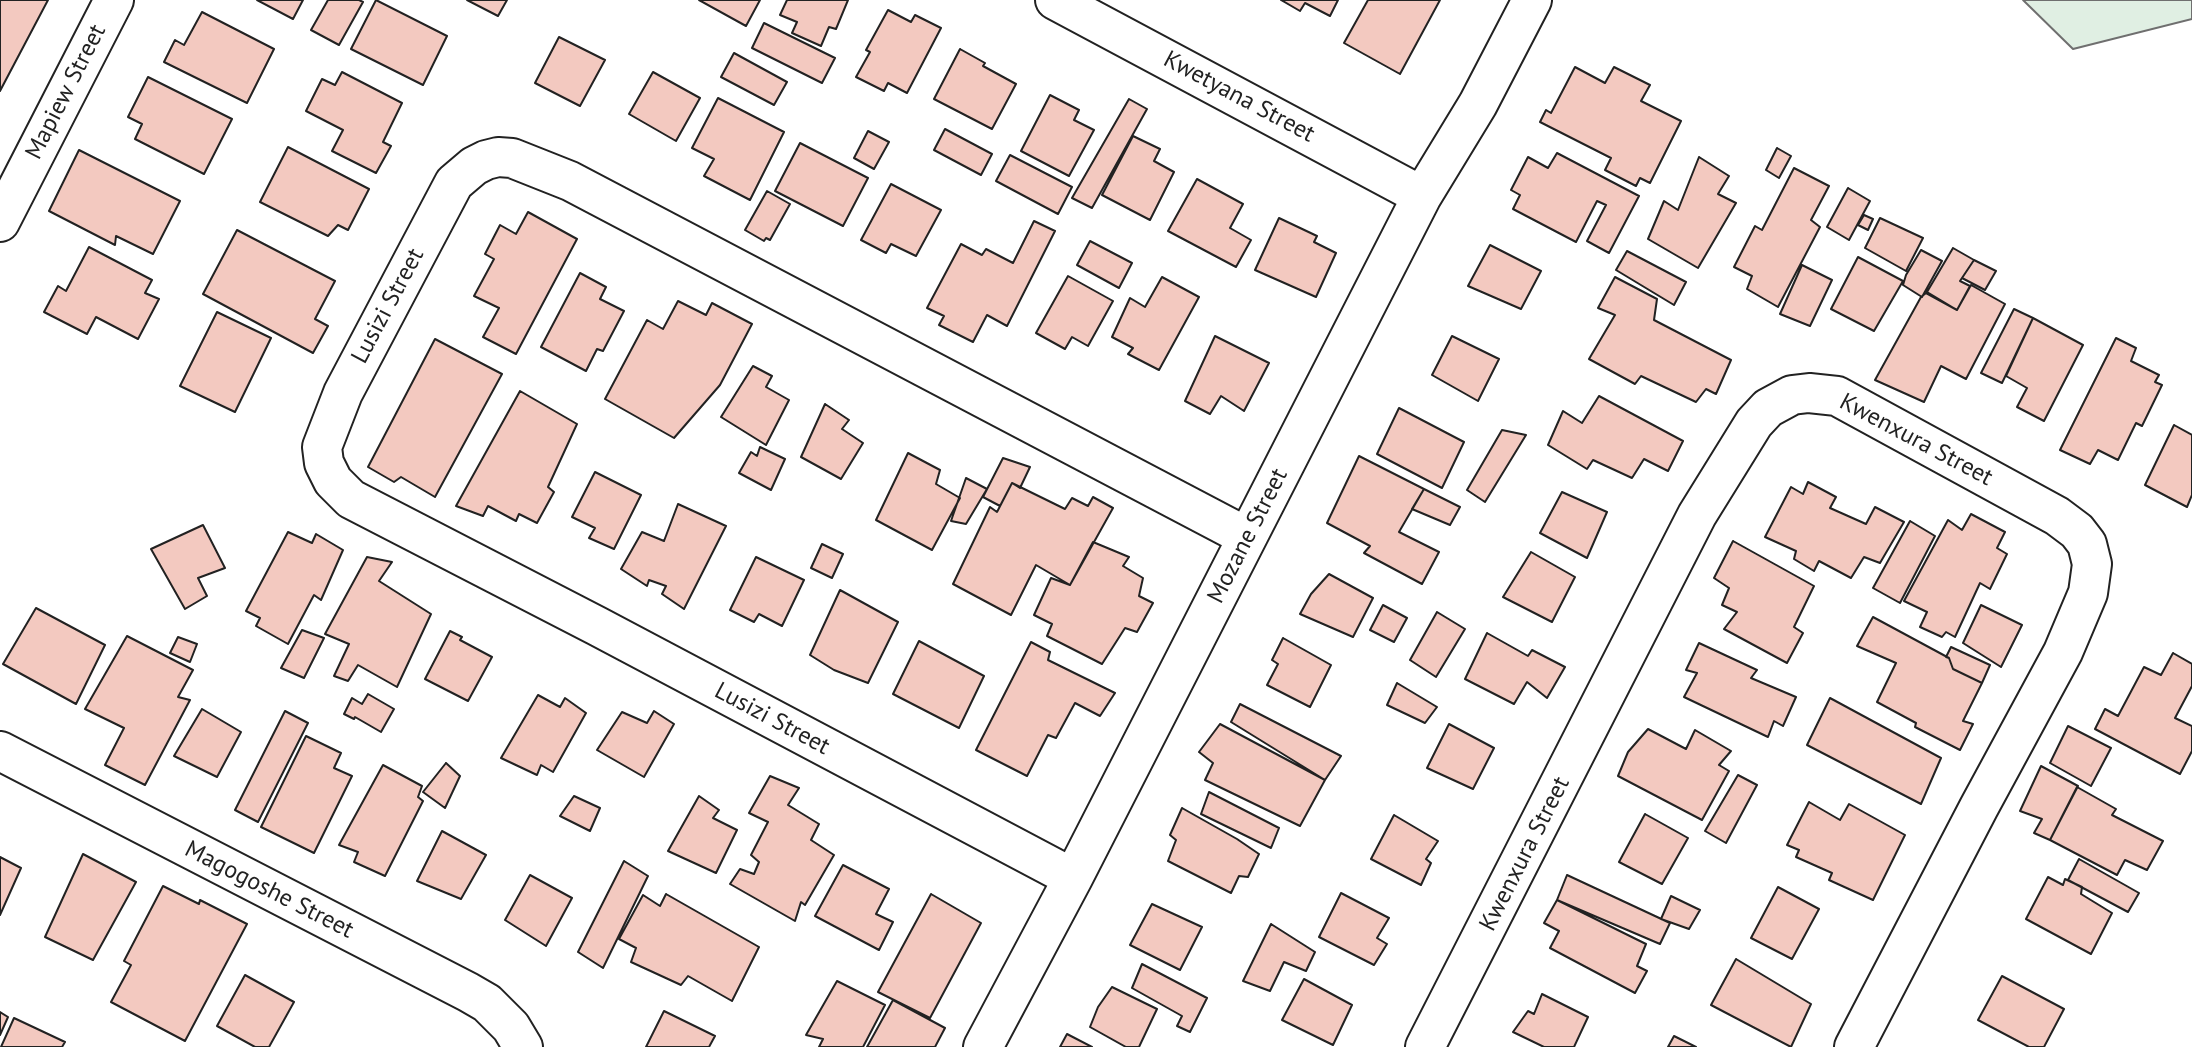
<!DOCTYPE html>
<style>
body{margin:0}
canvas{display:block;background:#fff}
</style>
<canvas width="2192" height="1047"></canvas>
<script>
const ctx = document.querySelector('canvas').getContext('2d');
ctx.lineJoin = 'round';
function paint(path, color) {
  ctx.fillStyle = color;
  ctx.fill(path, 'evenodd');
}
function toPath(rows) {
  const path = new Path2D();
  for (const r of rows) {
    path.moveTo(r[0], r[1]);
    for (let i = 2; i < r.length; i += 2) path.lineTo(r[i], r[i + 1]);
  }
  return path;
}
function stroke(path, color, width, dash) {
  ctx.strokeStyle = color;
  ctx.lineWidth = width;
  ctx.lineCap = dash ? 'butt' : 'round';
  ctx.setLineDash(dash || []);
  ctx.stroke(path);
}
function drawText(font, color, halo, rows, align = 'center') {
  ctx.font = font + ' "PT Sans",sans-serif';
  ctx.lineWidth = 5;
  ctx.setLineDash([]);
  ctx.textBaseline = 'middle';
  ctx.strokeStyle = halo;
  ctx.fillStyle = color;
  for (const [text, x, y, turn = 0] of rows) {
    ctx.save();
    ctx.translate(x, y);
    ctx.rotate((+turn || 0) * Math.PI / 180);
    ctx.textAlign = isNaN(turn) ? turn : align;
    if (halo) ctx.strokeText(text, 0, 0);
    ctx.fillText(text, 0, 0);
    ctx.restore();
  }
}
const green = toPath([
 [2023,0,2192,0,2192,19,2073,49,2023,0]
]);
const building = toPath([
 [0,0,48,0,0,91,0,0],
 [257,0,303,0,293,19,257,0],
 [328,0,359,0,363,2,339,45,311,30,328,0],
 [376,0,447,36,423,85,351,49,376,0],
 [467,0,507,0,498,16,467,0],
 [699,0,760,0,746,26,699,0],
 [787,0,848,0,836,29,829,27,821,46,792,33,797,22,780,15,787,0],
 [1281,0,1338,0,1330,16,1305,3,1300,11,1281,0],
 [1368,0,1440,0,1400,74,1344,43,1368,0],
 [888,10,911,22,915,15,941,28,907,93,888,83,884,91,856,77,870,52,866,50,888,10],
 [202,12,274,49,247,103,164,62,175,40,184,45,202,12],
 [764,23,835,58,822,83,752,48,764,23],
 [559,37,605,60,580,106,535,83,559,37],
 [960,49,985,63,983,66,1016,84,992,129,934,99,960,49],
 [734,53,787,82,774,105,721,77,734,53],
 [1575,67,1605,83,1614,67,1650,85,1641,101,1681,121,1650,183,1640,178,1636,186,1605,170,1611,158,1540,122,1546,110,1551,113,1575,67],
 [342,72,402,103,383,142,391,146,376,173,332,151,343,130,306,111,322,79,335,85,342,72],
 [653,72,700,98,676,141,629,114,653,72],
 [148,77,232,119,204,174,135,139,142,124,128,117,148,77],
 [1050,95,1079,110,1074,120,1094,130,1069,176,1021,151,1050,95],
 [718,98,784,132,750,200,704,176,714,159,692,148,718,98],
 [1129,99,1147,109,1092,208,1072,198,1129,99],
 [945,129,992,154,981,175,934,150,945,129],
 [868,131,889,142,874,169,854,158,868,131],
 [1133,136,1160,149,1154,161,1174,172,1150,220,1102,195,1133,136],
 [800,143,868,178,843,226,775,191,800,143],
 [288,147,369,189,348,230,338,225,328,236,260,202,288,147],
 [1777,148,1791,156,1779,178,1766,170,1777,148],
 [79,150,180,201,153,254,116,236,115,245,49,211,79,150],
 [1557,153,1639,196,1609,253,1587,241,1606,205,1597,201,1576,242,1513,209,1520,195,1511,190,1528,157,1548,168,1557,153],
 [1010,155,1072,187,1058,214,996,181,1010,155],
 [1699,157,1729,176,1718,194,1736,203,1698,268,1648,239,1664,201,1678,210,1699,157],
 [1794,168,1829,186,1811,220,1820,227,1778,307,1747,289,1752,276,1734,267,1755,226,1762,230,1794,168],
 [1197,179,1243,204,1230,228,1251,240,1236,267,1168,231,1197,179],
 [891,184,941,210,916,256,891,244,886,253,861,240,891,184],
 [1848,188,1870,201,1849,240,1827,227,1848,188],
 [767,191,790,204,770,240,766,238,764,241,745,230,767,191],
 [528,212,577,239,516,354,483,337,499,308,474,296,494,259,485,254,500,225,516,234,528,212],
 [1864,215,1873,219,1868,230,1858,225,1864,215],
 [1279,218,1317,236,1314,242,1336,253,1316,297,1255,270,1279,218],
 [1880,218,1923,238,1906,271,1865,248,1880,218],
 [1034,221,1055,231,1007,326,987,315,973,342,939,325,944,316,927,308,961,244,982,255,986,249,1013,263,1034,221],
 [237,230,335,281,315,319,328,326,313,353,203,294,237,230],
 [1090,241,1132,263,1119,288,1077,265,1090,241],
 [1490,245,1541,271,1521,309,1468,286,1490,245],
 [89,247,152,280,145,293,159,299,138,339,96,317,87,334,44,312,58,286,66,291,89,247],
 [1953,248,1974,260,1960,281,1970,286,1957,310,1927,292,1953,248],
 [1921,250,1942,261,1922,297,1903,285,1906,275,1921,250],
 [1627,251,1686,282,1674,305,1616,270,1627,251],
 [1858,257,1903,281,1874,331,1831,309,1858,257],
 [1974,260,1996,271,1985,290,1962,278,1974,260],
 [1802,265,1832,280,1810,326,1780,314,1802,265],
 [580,273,606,287,600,299,624,311,603,351,597,349,586,371,541,347,580,273],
 [1068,276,1113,301,1088,346,1072,337,1065,349,1036,333,1068,276],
 [1162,277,1199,297,1159,370,1128,354,1133,348,1112,337,1130,298,1145,307,1162,277],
 [1615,277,1657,299,1654,320,1731,360,1716,394,1706,389,1696,402,1641,376,1635,384,1589,359,1615,315,1598,308,1615,277],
 [1971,285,2005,304,1966,379,1941,366,1924,402,1875,380,1921,297,1926,293,1957,310,1971,285],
 [678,301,706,315,712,303,752,324,720,385,674,438,605,399,647,320,663,329,678,301],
 [2014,309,2033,318,2002,383,1981,373,2014,309],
 [217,312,271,338,235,412,180,386,217,312],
 [2033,318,2083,345,2044,421,2017,407,2027,388,2006,376,2033,318],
 [1215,336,1269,363,1244,411,1221,396,1210,414,1185,401,1215,336],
 [1452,336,1499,359,1478,401,1432,375,1452,336],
 [2116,338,2136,348,2131,361,2159,375,2155,382,2162,385,2142,426,2136,423,2118,460,2098,450,2090,464,2060,450,2116,338],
 [435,339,502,374,435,497,401,477,394,482,368,467,435,339],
 [753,366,772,376,766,387,789,400,766,445,721,417,753,366],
 [520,391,577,424,548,487,554,492,537,523,519,514,516,521,488,506,483,516,456,506,520,391],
 [1599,396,1683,441,1668,471,1644,459,1632,478,1593,460,1587,469,1548,445,1563,411,1582,423,1599,396],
 [825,404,849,420,842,429,863,443,841,479,801,457,825,404],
 [1399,408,1464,442,1442,488,1377,454,1399,408],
 [2174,425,2192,435,2192,495,2187,507,2145,485,2174,425],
 [1502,430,1526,435,1485,502,1467,490,1502,430],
 [760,447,785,459,771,490,739,473,751,452,757,456,760,447],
 [908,453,940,470,936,484,960,498,932,550,876,520,908,453],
 [1359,456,1424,489,1399,532,1439,552,1422,584,1364,553,1370,546,1327,523,1359,456],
 [1003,458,1030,467,1020,488,1012,483,1000,506,983,497,1003,458],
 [595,472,641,495,614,549,589,538,595,528,572,517,595,472],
 [966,478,987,489,966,524,951,521,966,478],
 [1808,482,1836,497,1830,508,1866,524,1875,507,1904,522,1880,563,1864,557,1851,578,1819,561,1814,571,1794,559,1796,551,1765,537,1791,487,1803,494,1808,482],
 [1012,483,1065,509,1072,498,1088,506,1093,497,1113,508,1070,585,1036,565,1011,615,953,584,990,507,997,512,1012,483],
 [1424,489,1460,507,1450,525,1412,509,1424,489],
 [1562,492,1607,512,1587,558,1540,533,1562,492],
 [678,504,726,526,684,609,662,594,666,586,649,580,647,586,621,569,642,532,664,541,678,504],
 [1971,514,2005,532,1997,548,2007,554,1990,589,1980,583,1955,637,1946,632,1942,637,1920,627,1927,612,1904,601,1948,520,1962,530,1971,514],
 [1910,521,1935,536,1900,603,1873,588,1910,521],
 [203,525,225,568,198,578,207,596,185,609,151,549,203,525],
 [288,532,312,543,316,534,343,550,321,600,314,595,288,644,256,626,260,618,246,611,288,532],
 [1733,541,1814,586,1794,627,1803,633,1787,663,1724,629,1737,612,1722,605,1729,588,1714,578,1733,541],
 [1093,542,1129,557,1123,566,1143,578,1139,596,1153,603,1137,632,1125,628,1102,664,1047,636,1052,624,1034,615,1051,578,1070,585,1093,542],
 [822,544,843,554,832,578,811,568,822,544],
 [1531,552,1575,577,1552,622,1503,597,1531,552],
 [367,557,392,562,379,581,431,614,397,687,358,665,348,681,334,676,349,644,325,634,367,557],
 [756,557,804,580,782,626,759,614,754,622,730,610,756,557],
 [1329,574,1373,598,1353,637,1300,614,1311,594,1329,574],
 [840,590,898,622,868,683,834,670,810,655,840,590],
 [1383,605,1407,618,1394,642,1370,630,1383,605],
 [1981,605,2022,625,2001,667,1963,643,1981,605],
 [36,608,105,645,76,704,3,664,36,608],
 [1437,612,1465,629,1436,677,1410,660,1437,612],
 [1873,617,1949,658,1953,669,1982,683,1963,721,1973,724,1960,750,1915,727,1916,723,1877,702,1896,663,1857,646,1873,617],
 [302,630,324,638,304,678,281,668,302,630],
 [450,631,462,637,460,640,492,657,468,701,425,679,450,631],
 [1487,633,1528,656,1532,650,1565,667,1547,698,1527,682,1514,704,1465,679,1487,633],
 [127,636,193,670,178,697,190,700,145,785,105,765,124,728,85,709,127,636],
 [178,637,197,644,190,662,170,653,178,637],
 [1283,638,1331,665,1310,707,1267,685,1278,664,1272,660,1283,638],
 [919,641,984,676,959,728,893,694,919,641],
 [1031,642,1050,652,1048,660,1115,693,1100,716,1075,703,1056,738,1048,735,1027,776,976,750,1031,642],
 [1699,643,1757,670,1751,678,1796,697,1783,726,1774,721,1768,737,1684,697,1697,673,1686,670,1699,643],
 [1951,647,1990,665,1982,683,1953,669,1949,658,1946,657,1951,647],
 [2173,653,2192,664,2192,686,2175,718,2192,726,2192,751,2180,774,2095,729,2105,709,2118,716,2144,667,2161,675,2173,653],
 [1397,683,1437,707,1425,723,1387,705,1397,683],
 [368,694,394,709,381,732,355,717,354,719,344,714,352,698,362,704,368,694],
 [538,695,560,707,565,698,586,713,553,772,541,765,537,775,501,758,538,695],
 [1830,698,1941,758,1921,804,1807,745,1830,698],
 [1240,704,1341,756,1325,780,1231,722,1240,704],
 [202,709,241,732,217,777,174,756,202,709],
 [285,711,308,723,258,822,235,810,285,711],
 [654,711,674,724,644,777,597,750,622,712,647,723,654,711],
 [1220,724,1325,780,1300,826,1205,780,1213,763,1199,752,1220,724],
 [1449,724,1494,748,1473,789,1427,768,1449,724],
 [2068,726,2111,748,2091,786,2050,763,2068,726],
 [1648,729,1686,749,1695,730,1731,751,1719,765,1729,771,1702,820,1618,776,1628,752,1648,729],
 [306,736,341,753,334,768,352,776,314,853,261,827,306,736],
 [446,763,460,776,445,808,423,792,446,763],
 [383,765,422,786,418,797,423,801,385,876,354,862,358,852,339,845,383,765],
 [2041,766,2078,786,2050,840,2034,833,2042,819,2020,811,2041,766],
 [1738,775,1757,785,1726,843,1705,831,1738,775],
 [770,776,799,788,788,805,819,824,811,840,834,855,805,905,801,902,795,921,730,884,740,869,754,874,759,862,751,855,768,822,749,813,770,776],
 [2077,787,2116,809,2112,815,2163,841,2147,870,2125,860,2117,875,2050,840,2077,787],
 [1209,792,1279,828,1271,848,1201,814,1209,792],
 [574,796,600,808,590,831,560,816,574,796],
 [699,796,719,810,713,818,737,830,716,873,668,851,699,796],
 [1809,802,1840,820,1849,804,1905,835,1873,900,1829,880,1832,873,1796,857,1799,850,1787,845,1809,802],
 [1182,808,1237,839,1259,854,1248,877,1239,876,1231,893,1168,861,1176,840,1170,835,1182,808],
 [1645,814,1688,838,1662,884,1619,862,1645,814],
 [1394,815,1438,841,1426,859,1431,863,1421,885,1371,859,1394,815],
 [442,831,486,855,461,899,417,881,442,831],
 [83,854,136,882,93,960,45,937,83,854],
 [0,857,21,868,0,915,0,857],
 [2079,859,2139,893,2128,912,2068,880,2079,859],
 [624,861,648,876,603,968,578,952,624,861],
 [843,865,889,889,876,914,893,922,879,950,815,916,843,865],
 [530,875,572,898,546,946,505,920,530,875],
 [1567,875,1670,923,1660,944,1557,900,1567,875],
 [2048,877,2063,885,2065,879,2082,887,2081,894,2112,913,2091,954,2026,919,2048,877],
 [163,886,199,904,200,900,247,924,185,1041,111,1002,131,965,124,961,163,886],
 [1778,887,1819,909,1792,959,1751,938,1778,887],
 [1341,893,1389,918,1377,938,1387,944,1374,965,1319,937,1341,893],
 [666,894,759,947,732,1001,688,976,681,985,631,962,636,948,619,939,643,895,660,906,666,894],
 [931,894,981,923,930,1018,878,992,931,894],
 [1671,896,1700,910,1689,929,1661,919,1671,896],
 [1557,900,1646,944,1637,966,1647,971,1635,993,1550,948,1559,931,1544,923,1557,900],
 [1152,904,1202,927,1180,970,1130,945,1152,904],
 [1271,924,1315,952,1306,971,1284,962,1270,991,1243,981,1271,924],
 [1736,959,1811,1004,1791,1047,1711,1005,1736,959],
 [1142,964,1207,998,1190,1032,1177,1026,1182,1016,1132,988,1142,964],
 [245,975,294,1002,269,1047,255,1047,217,1026,245,975],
 [2002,976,2064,1009,2044,1047,2029,1047,1978,1020,2002,976],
 [1304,979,1352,1005,1333,1045,1282,1020,1304,979],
 [837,981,885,1005,863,1047,819,1047,823,1039,806,1035,837,981],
 [1112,987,1157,1009,1139,1047,1126,1047,1090,1027,1098,1007,1112,987],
 [1542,994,1588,1017,1574,1047,1544,1047,1513,1032,1528,1011,1534,1014,1542,994],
 [893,1000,945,1028,935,1047,867,1047,893,1000],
 [664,1011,715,1036,709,1047,646,1047,664,1011],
 [0,1012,8,1017,0,1035,0,1012],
 [14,1018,65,1042,62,1047,1,1047,14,1018],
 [1067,1034,1092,1047,1060,1047,1067,1034],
 [1674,1036,1696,1047,1668,1047,1674,1036]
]);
const minor = toPath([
 [1055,0,1422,196],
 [0,222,114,0],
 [0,751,468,992,487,1003,511,1027,523,1047],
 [1073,878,597,626,351,499,333,481,324,463,322,447,343,393,454,183,474,166,486,160,498,157,512,158,570,181,1247,537],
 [983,1047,1073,878,1422,196,1478,104,1532,0],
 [1425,1047,1697,515,1754,423,1768,408,1792,395,1809,393,1837,396,2057,516,2077,531,2087,544,2092,564,2088,593,2063,652,1979,807,1854,1047]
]);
const streetNames = [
 ["Mapiew Street",66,92,-63],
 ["Kwetyana Street",1239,97,28],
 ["Lusizi Street",388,306,-62],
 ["Kwenxura Street",1916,440,28],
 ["Mozane Street",1248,536,-63],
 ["Lusizi Street",772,719,28],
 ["Kwenxura Street",1525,854,-63],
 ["Magogoshe Street",269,890,27]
];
paint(green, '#e0efe3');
stroke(green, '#6f6f6f', 2);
paint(building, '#f3c9c0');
stroke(building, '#222', 2);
stroke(minor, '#222', 42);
stroke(minor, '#fff', 38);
drawText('24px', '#222', '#fff', streetNames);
</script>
